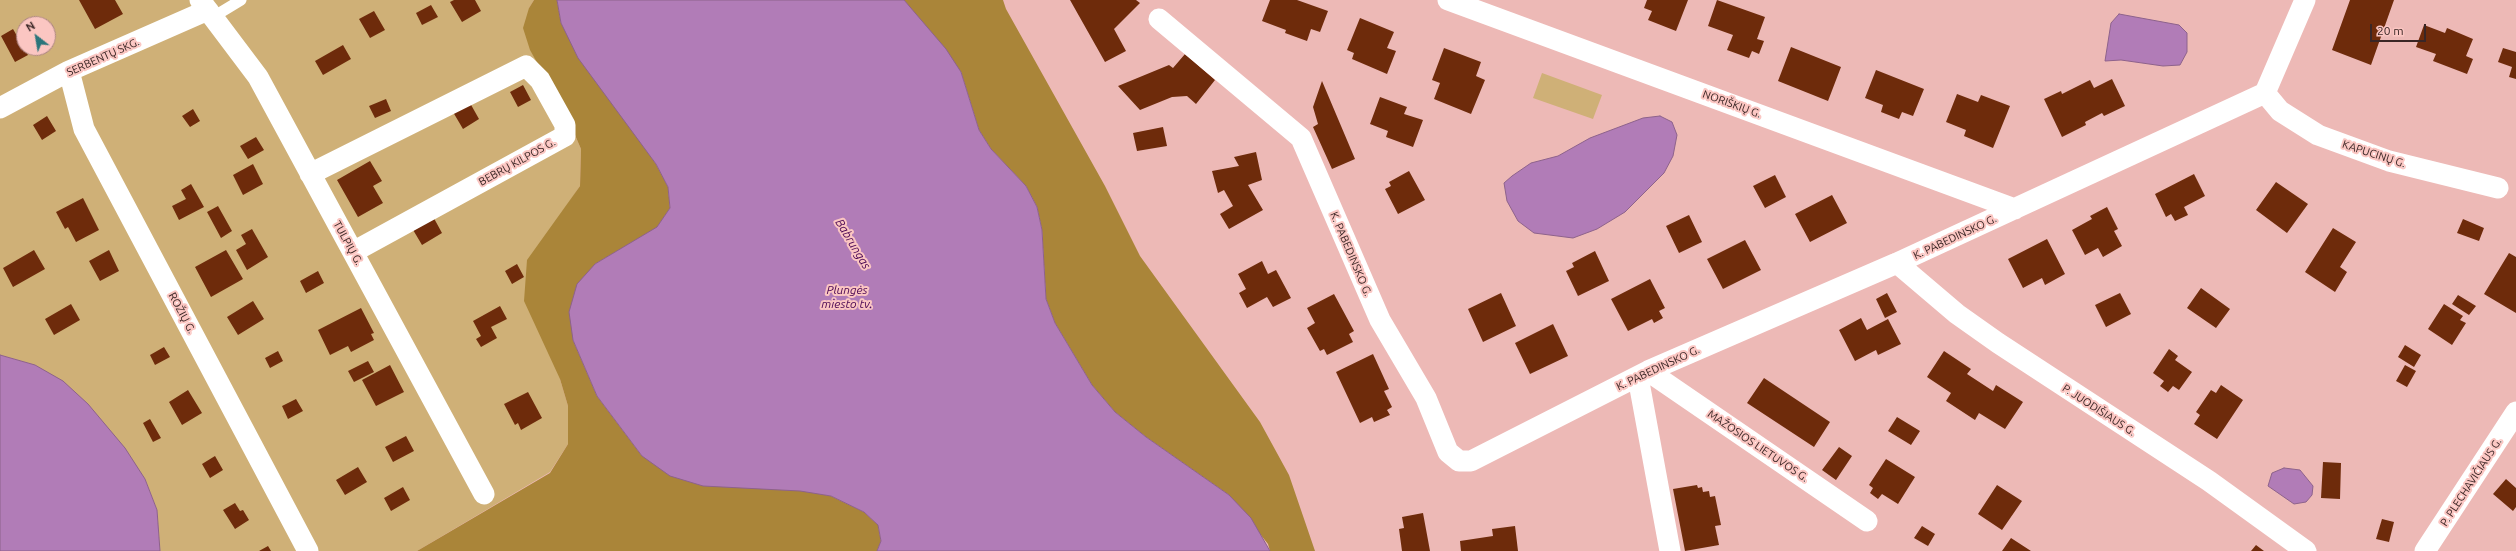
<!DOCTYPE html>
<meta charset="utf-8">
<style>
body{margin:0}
#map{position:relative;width:2516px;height:551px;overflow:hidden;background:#edb9b6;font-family:Ubuntu,sans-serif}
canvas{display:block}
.north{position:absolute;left:16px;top:16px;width:40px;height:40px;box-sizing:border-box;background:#fbc6c2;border:1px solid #ae8683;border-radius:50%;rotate:329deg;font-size:11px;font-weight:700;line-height:16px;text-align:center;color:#3a2625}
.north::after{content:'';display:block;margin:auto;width:14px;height:18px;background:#2b757b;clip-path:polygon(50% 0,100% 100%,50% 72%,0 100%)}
.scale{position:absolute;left:2370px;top:24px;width:56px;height:18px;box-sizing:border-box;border:2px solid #3a2625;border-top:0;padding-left:5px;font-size:12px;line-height:14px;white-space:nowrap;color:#3a2625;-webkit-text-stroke:3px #fbc6c2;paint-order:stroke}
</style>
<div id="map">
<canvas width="2516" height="551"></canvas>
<div class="north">N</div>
<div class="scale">20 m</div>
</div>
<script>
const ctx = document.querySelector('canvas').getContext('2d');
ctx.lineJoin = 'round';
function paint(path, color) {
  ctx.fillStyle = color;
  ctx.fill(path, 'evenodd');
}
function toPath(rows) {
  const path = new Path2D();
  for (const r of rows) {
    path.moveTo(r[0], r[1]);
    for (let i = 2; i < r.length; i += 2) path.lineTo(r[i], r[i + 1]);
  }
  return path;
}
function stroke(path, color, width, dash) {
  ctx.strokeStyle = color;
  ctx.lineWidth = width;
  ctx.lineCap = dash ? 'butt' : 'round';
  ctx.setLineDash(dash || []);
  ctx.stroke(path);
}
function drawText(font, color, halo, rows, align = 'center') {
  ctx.font = font + ' Ubuntu,sans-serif';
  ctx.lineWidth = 4;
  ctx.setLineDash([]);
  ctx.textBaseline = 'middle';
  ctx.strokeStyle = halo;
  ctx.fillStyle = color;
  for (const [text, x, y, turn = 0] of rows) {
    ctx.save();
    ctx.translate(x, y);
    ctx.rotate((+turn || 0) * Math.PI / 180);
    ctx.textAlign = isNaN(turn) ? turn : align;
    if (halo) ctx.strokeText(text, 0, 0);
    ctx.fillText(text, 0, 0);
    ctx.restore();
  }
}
const green = toPath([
 [0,0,534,0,529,8,566,114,581,149,580,186,559,217,560,379,568,406,568,444,550,472,417,551,160,551,157,510,145,479,35,365,0,355],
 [24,24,48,24,48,48,24,48],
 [1542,73,1602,95,1593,119,1533,98]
]);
const forest = toPath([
 [534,0,557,0,561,23,656,164,668,187,670,208,657,228,595,264,573,340,597,396,642,456,831,496,864,512,878,525,881,541,877,551,417,551,550,473,568,444,568,406,560,379,524,301,527,260,580,186,581,149,566,114,530,50,523,28,529,8],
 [904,0,1003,0,1006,9,1105,186,1140,256,1260,422,1289,475,1315,551,1270,551,1268,544,1229,495,1146,437,1115,412,1092,385,1055,323,1046,299,1042,230,1037,207,1026,186,991,149,979,130,961,72]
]);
const water = toPath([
 [557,0,904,0,946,49,961,72,979,130,991,149,1026,186,1037,207,1042,230,1046,299,1055,323,1092,385,1115,412,1146,437,1229,495,1251,518,1270,551,877,551,881,541,878,525,864,512,831,496,800,491,703,486,670,476,642,456,597,396,573,340,569,312,577,284,595,264,657,227,670,208,668,187,656,164,578,58,561,23,557,0],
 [2119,14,2179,25,2187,33,2187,52,2180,65,2163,66,2121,60,2105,61,2111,23,2119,14],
 [1660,116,1672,122,1677,135,1673,156,1664,173,1625,212,1597,229,1573,238,1534,233,1518,221,1507,201,1504,183,1512,176,1531,163,1558,156,1590,138,1643,118,1660,116],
 [0,355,35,365,63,381,88,404,125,448,145,479,157,510,160,551,0,551,0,355],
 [2284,468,2300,470,2313,486,2312,495,2306,502,2294,504,2268,486,2272,473,2284,468]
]);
const building = toPath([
 [79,0,115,0,123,14,95,29],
 [454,0,475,0,481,11,462,22,450,2],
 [1070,0,1136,0,1140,3,1114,29,1126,51,1105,62],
 [1270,0,1297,0,1328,11,1320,32,1311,29,1307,41,1285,33,1286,30,1262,21],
 [1647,0,1688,0,1676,31,1648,20,1652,11,1644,8],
 [1717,0,1765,17,1757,39,1764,41,1759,54,1752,51,1749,58,1727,50,1733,35,1708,26],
 [2350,0,2394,0,2371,65,2332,50],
 [431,5,438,17,422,25,416,13],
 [374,11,385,30,370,38,359,19],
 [1360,18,1394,32,1387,48,1396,51,1387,74,1352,59,1354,53,1347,50],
 [2424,25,2445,33,2447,28,2473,39,2466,56,2473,59,2467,74,2433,61,2436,54,2416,47],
 [13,29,28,55,15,62,1,36],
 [343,45,351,59,323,75,315,61],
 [1791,47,1841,67,1828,101,1778,81],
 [1444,48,1481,62,1476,76,1485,80,1471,114,1434,99,1440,83,1432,80],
 [2503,48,2516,52,2516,79,2509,77,2512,67,2498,62],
 [1185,54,1215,80,1196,104,1187,96,1172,97,1140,110,1118,86,1169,65,1173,68],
 [1876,70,1924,89,1913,116,1902,112,1899,119,1881,112,1883,105,1865,98],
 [2112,79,2125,106,2104,116,2102,113,2085,122,2086,125,2062,137,2044,99,2061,91,2062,94,2090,80,2094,88],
 [1322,81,1355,159,1332,169,1313,127,1318,124,1313,107],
 [523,85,531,100,518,107,510,92],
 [1957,94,1978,102,1981,95,2010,106,1993,148,1964,136,1966,130,1946,122],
 [1380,97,1407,107,1404,114,1423,120,1413,147,1386,137,1388,131,1370,124],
 [386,99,391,111,375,118,369,106],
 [470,103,479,119,463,129,453,112],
 [193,109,200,121,190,127,182,116],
 [47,116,56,131,42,140,33,125],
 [1163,127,1167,146,1137,151,1133,133],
 [256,137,264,150,248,159,240,146],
 [1256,152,1262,180,1248,185,1263,210,1229,229,1220,214,1233,206,1224,190,1218,193,1212,171,1239,166,1234,157],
 [370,161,382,181,373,186,383,203,358,217,337,180],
 [253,164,263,184,243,195,233,175],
 [1409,171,1425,200,1398,214,1385,189,1391,186,1389,182],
 [2194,174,2205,196,2184,207,2188,215,2175,221,2171,214,2166,217,2155,194],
 [1775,175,1786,197,1765,208,1753,186],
 [2276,182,2308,204,2287,233,2256,210],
 [191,184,204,207,179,220,172,206,186,199,181,190],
 [1832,195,1847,223,1810,242,1795,214],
 [83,198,99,230,76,242,68,227,65,229,56,212],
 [218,206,232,231,221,238,207,212],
 [2107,207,2118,229,2114,231,2122,246,2103,257,2098,248,2085,255,2072,230,2092,219,2090,216],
 [430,211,442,233,422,245,409,223],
 [1689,215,1702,242,1679,253,1666,226],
 [2463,219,2484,228,2479,241,2457,233],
 [2333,228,2356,242,2340,267,2347,272,2335,292,2305,272],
 [252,229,268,257,247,270,236,250,246,244,241,235],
 [2047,239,2065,274,2045,285,2042,278,2023,288,2008,259],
 [1745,240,1761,270,1723,289,1707,259],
 [34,250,45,269,13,287,3,268],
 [109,250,119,271,100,281,89,261],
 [226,250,243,279,211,297,195,267],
 [1595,251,1609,281,1578,296,1566,271,1574,267,1572,263],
 [2509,253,2516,257,2516,313,2484,294],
 [1262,261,1268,274,1276,270,1291,298,1273,307,1267,297,1247,308,1239,293,1246,289,1238,274],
 [517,264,524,277,512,284,505,271],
 [318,271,324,283,306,293,300,281],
 [1650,279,1665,308,1659,311,1663,318,1654,323,1652,319,1628,331,1611,299],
 [2201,288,2230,309,2216,328,2187,308],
 [1501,293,1516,326,1483,342,1468,309],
 [1887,293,1897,312,1885,318,1876,299],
 [2120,293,2131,314,2106,327,2095,305],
 [1334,294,1354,331,1349,334,1353,342,1327,355,1324,349,1320,351,1307,328,1315,323,1307,308],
 [2458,295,2476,306,2469,315,2452,304],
 [253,301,264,319,238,335,227,317],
 [71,304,80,320,54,335,45,319],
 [2444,304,2463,316,2460,320,2466,323,2452,345,2428,329],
 [500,306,507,319,491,327,497,338,481,347,476,339,481,336,473,321],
 [361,308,374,333,371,334,374,340,351,352,348,346,330,355,318,330],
 [1861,318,1867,330,1888,319,1901,344,1878,355,1876,350,1855,361,1839,330],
 [1553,324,1568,356,1530,374,1515,343],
 [2405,345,2421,355,2414,367,2398,357],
 [164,347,170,357,155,365,150,355],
 [2169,349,2178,356,2175,360,2192,372,2179,390,2173,386,2168,392,2160,386,2164,381,2153,373],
 [278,351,283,361,270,368,265,358],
 [1944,351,1971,369,1967,374,1993,391,1996,385,2023,402,2005,429,1979,413,1975,420,1946,401,1951,393,1927,377],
 [1373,354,1389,389,1384,391,1392,407,1387,410,1390,415,1374,422,1372,417,1360,423,1336,372],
 [368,361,374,372,354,382,348,371],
 [390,365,404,392,376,406,362,380],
 [2405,365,2416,371,2407,387,2396,381],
 [1764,378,1830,422,1814,447,1747,403],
 [2221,385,2243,400,2217,439,2194,424,2200,415,2196,412,2211,390,2216,393],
 [188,390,202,413,182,425,169,402],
 [528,392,542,418,521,430,518,423,515,425,504,404],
 [296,399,303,411,288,419,282,406],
 [1897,417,1920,431,1911,445,1888,431],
 [150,419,161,438,153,442,143,423],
 [406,436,414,451,393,462,385,447],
 [1839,447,1852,456,1836,480,1822,470],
 [215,456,223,470,210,478,202,464],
 [1886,459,1915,477,1898,504,1882,494,1878,499,1870,493,1873,488,1869,485],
 [2323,462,2341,463,2340,499,2321,498],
 [358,467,367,482,345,495,336,480],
 [2506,479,2516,488,2516,507,2513,511,2493,494],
 [1697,485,1698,488,1702,487,1703,492,1709,491,1710,497,1715,496,1721,525,1715,526,1719,545,1685,551,1673,489],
 [1997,485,2022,501,2002,530,1978,514],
 [403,487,410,500,391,511,384,498],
 [235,503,240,511,243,510,249,520,235,529,223,510],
 [1423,513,1430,551,1402,551,1399,529,1404,528,1402,517],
 [2382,519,2394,522,2389,542,2376,539],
 [1515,526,1518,551,1461,551,1460,541,1493,536,1492,529],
 [1922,526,1935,534,1928,546,1914,538],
 [2011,538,2031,551,2002,551],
 [2256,545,2264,551,2251,551],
 [268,546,271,551,259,551]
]);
const lane = toPath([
 [213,17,241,0]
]);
const street = toPath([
 [200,0,258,77,484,494],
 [1448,0,2015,209],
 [1159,19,1301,138,1380,320,1426,398,1448,452,1459,461,1471,461,1648,371,1897,263,2265,93,2305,0],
 [69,71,84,129,308,551],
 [2265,93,2280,111,2318,135,2389,161,2498,188],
 [0,108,69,71,208,10],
 [310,174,526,66,540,80,565,125,565,136,353,252],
 [1897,263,1957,314,1998,343,2209,481,2306,551],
 [1648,371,1867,521],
 [1638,377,1670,551],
 [2425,551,2516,412]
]);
const streetNames = [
 ["SERBENTŲ SKG.",103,57,-24],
 ["NORIŠKIŲ G.",1732,104,20],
 ["KAPUCINŲ G.",2374,154,18],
 ["BEBRŲ KILPOS G.",517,162,-29],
 ["K. PABEDINSKO G.",1955,237,-25],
 ["TULPIŲ G.",348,243,61],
 ["K. PABEDINSKO G.",1351,254,67],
 ["ROŽIŲ G.",182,313,62],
 ["K. PABEDINSKO G.",1658,368,-25],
 ["P. JUODIŠIAUS G.",2099,410,33],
 ["MAŽOSIOS LIETUVOS G.",1758,446,34],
 ["P. PLECHAVIČIAUS G.",2471,482,-57]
];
const waterNames = [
 ["Babrungas",853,244,59],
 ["Plungės",847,290],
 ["miesto tv.",847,304]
];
paint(green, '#cfb077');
paint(forest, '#aa8539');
paint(water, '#b17cb7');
stroke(water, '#8d628b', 1);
paint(building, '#6e2b0b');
stroke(lane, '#fff', 11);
stroke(street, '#fff', 21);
drawText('11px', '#3a2625', '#fbc6c2', streetNames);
drawText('italic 12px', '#4a0653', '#fbc6c2', waterNames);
</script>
